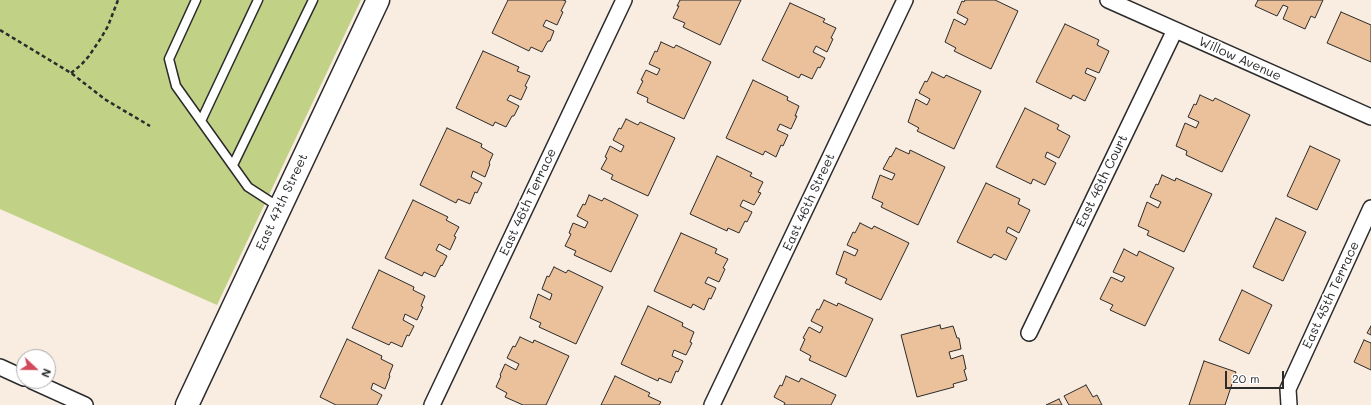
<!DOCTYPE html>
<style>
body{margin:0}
#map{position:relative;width:1371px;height:405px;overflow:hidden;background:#f9ece1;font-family:Mali,sans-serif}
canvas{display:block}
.north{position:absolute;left:16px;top:349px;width:40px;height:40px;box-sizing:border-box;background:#fff;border:1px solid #aaa;border-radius:50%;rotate:112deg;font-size:11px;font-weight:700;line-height:16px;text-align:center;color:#2b2b2b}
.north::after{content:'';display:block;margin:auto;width:14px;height:18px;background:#d1495b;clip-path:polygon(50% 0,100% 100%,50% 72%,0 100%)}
.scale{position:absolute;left:1225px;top:371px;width:59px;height:18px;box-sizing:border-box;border:2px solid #2b2b2b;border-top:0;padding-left:5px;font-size:12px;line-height:14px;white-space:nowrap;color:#2b2b2b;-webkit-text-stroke:3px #fff;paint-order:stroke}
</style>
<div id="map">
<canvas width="1371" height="405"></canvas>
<div class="north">N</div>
<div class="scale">20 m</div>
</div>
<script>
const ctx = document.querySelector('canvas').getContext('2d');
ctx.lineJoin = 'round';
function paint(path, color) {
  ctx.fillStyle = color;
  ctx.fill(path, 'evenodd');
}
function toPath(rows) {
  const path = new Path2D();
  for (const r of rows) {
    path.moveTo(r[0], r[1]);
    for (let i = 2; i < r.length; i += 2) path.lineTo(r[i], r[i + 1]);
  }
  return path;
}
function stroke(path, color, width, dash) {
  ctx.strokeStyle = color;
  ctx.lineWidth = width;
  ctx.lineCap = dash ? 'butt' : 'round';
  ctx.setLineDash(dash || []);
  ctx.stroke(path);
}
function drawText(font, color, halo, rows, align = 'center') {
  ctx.font = font + ' Mali,sans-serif';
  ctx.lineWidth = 3.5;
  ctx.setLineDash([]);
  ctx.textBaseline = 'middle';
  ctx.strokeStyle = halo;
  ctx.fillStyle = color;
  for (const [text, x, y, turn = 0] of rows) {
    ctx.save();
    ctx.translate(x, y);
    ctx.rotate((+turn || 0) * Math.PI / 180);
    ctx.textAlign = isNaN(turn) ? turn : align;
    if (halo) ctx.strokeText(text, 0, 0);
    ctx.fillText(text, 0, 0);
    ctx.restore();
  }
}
const green = toPath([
 [0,0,361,0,217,305,0,209]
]);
const building = toPath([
 [508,0,563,0,566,1,561,11,563,12,557,25,546,20,543,26,554,31,550,41,548,41,542,52,531,47,529,51,492,33,508,0],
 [680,0,741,0,720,45,683,27,685,23,673,18,679,6,677,6,680,0],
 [965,0,995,0,1018,11,991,69,954,51,956,48,945,42,954,19,965,25,968,19,957,13,962,1,964,2,965,0],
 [1258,0,1323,0,1315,18,1311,16,1305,29,1283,19,1288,7,1283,5,1277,16,1255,6,1258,0],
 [790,3,825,19,823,22,836,28,831,38,833,39,827,52,816,46,813,52,825,58,820,68,818,67,812,79,801,74,799,78,762,60,790,3],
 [1341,12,1371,25,1371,62,1327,43,1341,12],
 [1065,24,1099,40,1097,45,1109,51,1099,73,1087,68,1085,73,1096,78,1085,101,1073,95,1071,99,1036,82,1065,24],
 [661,42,674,48,676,45,711,62,684,119,647,102,648,98,637,93,643,81,641,80,646,70,657,75,660,69,649,64,655,51,657,52,661,42],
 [483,51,519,67,517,71,530,76,525,86,527,87,521,100,510,95,507,100,519,106,514,116,512,116,506,127,495,122,493,126,456,108,483,51],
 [932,72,944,78,946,75,981,91,954,149,917,131,919,128,908,122,916,99,927,105,930,99,919,93,925,81,927,82,932,72],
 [753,80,788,97,787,100,799,106,795,116,797,116,791,129,780,124,777,130,788,135,783,146,781,145,776,157,765,151,763,155,726,138,753,80],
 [1200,95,1213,101,1215,98,1250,115,1222,172,1186,155,1187,151,1176,146,1185,123,1196,128,1199,122,1188,117,1194,104,1196,105,1200,95],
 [1025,108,1059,125,1057,129,1070,136,1059,158,1047,152,1045,157,1056,163,1045,185,1033,179,1031,184,996,167,1025,108],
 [626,119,638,125,640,122,675,138,648,196,611,179,613,175,601,169,607,158,605,157,610,146,621,152,624,146,613,140,619,128,621,129,626,119],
 [447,128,482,144,481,147,493,154,489,163,490,164,485,177,473,171,471,177,482,183,477,193,475,192,470,204,458,199,456,203,420,185,447,128],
 [1310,146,1340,160,1317,210,1287,196,1310,146],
 [896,148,909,154,910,150,945,167,918,225,881,207,883,203,872,198,880,175,892,180,895,174,883,169,890,156,891,157,896,148],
 [717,156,752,173,750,176,763,182,758,192,761,193,754,205,743,200,740,206,752,212,747,222,745,221,739,233,728,228,727,231,690,214,717,156],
 [1162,175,1175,181,1176,178,1212,194,1184,252,1147,235,1149,231,1138,226,1147,202,1158,208,1161,202,1150,197,1156,184,1158,185,1162,175],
 [986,183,1020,199,1018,204,1030,210,1019,233,1008,227,1006,232,1017,238,1006,260,994,254,991,258,957,242,986,183],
 [589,195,602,201,604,198,638,215,611,272,574,255,576,251,565,246,571,234,569,233,573,223,585,228,588,222,577,216,583,204,585,205,589,195],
 [413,200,448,217,446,220,459,227,454,236,456,237,450,250,439,244,436,250,447,256,442,266,441,265,435,277,424,272,422,276,385,258,413,200],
 [1276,218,1306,232,1283,281,1253,267,1276,218],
 [860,223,872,229,874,226,909,243,881,300,845,283,847,279,836,274,844,251,855,256,858,250,847,245,853,232,855,233,860,223],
 [681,233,717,249,715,253,728,259,723,268,725,269,719,282,708,277,705,283,716,288,711,299,709,298,704,310,693,304,691,308,654,291,681,233],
 [1124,249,1137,256,1139,251,1174,268,1145,326,1110,310,1113,305,1100,299,1111,277,1122,282,1125,277,1113,272,1124,249],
 [554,267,566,273,568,270,603,287,576,344,539,327,541,323,530,318,538,294,550,300,552,294,542,289,547,276,549,277,554,267],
 [379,270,414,287,413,290,425,296,421,306,423,307,417,320,405,314,403,320,414,326,409,336,407,335,402,347,391,342,389,345,352,328,379,270],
 [1242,290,1272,305,1249,354,1219,340,1242,290],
 [824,300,837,306,838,303,873,319,846,377,809,360,811,356,800,350,805,339,803,338,809,327,820,333,823,327,811,321,817,309,819,310,824,300],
 [648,306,683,323,682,326,694,332,690,342,692,343,686,355,674,350,672,356,683,361,678,372,676,371,671,383,659,378,658,381,621,364,648,306],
 [940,325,941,329,953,326,957,338,959,338,961,349,949,352,951,359,963,355,966,369,964,370,967,380,953,384,954,387,917,397,901,335,940,325],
 [1371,326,1371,335,1367,333,1371,326],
 [520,337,533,343,534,340,569,356,546,405,523,405,505,397,507,393,496,387,501,376,500,375,505,364,516,370,519,364,507,358,513,346,515,347,520,337],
 [347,339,382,356,381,359,393,365,389,375,390,376,385,389,373,383,371,389,382,395,377,405,336,405,320,397,347,339],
 [1364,340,1371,343,1371,370,1354,362,1364,340],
 [1204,361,1236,372,1225,405,1189,405,1204,361],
 [615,376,650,393,648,396,661,402,659,405,601,405,615,376],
 [786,376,799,382,801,378,836,395,831,405,784,405,785,403,774,397,780,385,782,386,786,376],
 [1086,385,1093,397,1097,395,1102,405,1069,405,1064,396,1086,385],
 [1059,399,1062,405,1046,405,1059,399]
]);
const path = toPath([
 [0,30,71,73,106,100,150,126],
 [71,73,81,65,89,56,101,38,108,26,118,0]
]);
const lane = toPath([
 [196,0,169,59,176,86,248,187,279,207],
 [201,121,258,0],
 [233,165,313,0]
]);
const street = toPath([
 [1108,0,1371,117],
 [1029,333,1175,30],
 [0,367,24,378],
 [32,381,85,405],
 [432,405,624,0],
 [712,405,905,0],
 [1289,405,1288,389,1371,208]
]);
const secondary = toPath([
 [187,405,378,0]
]);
const streetNames = [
 ["Willow Avenue",1240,59,24],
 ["East 46th Court",1102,181,-64],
 ["East 47th Street",282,202,-65],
 ["East 46th Terrace",528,202,-65],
 ["East 46th Street",809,202,-65],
 ["East 45th Terrace",1331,295,-65]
];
paint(green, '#c1d186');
paint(building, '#ebc19b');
stroke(building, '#2b2b2b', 1);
stroke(lane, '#2b2b2b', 11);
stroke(street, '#2b2b2b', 18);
stroke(secondary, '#2b2b2b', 25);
stroke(path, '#2b2b2b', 2.5, [4, 3]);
stroke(lane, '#fff', 8);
stroke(street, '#fff', 15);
stroke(secondary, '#fff', 22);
drawText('13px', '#2b2b2b', '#fff', streetNames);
</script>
